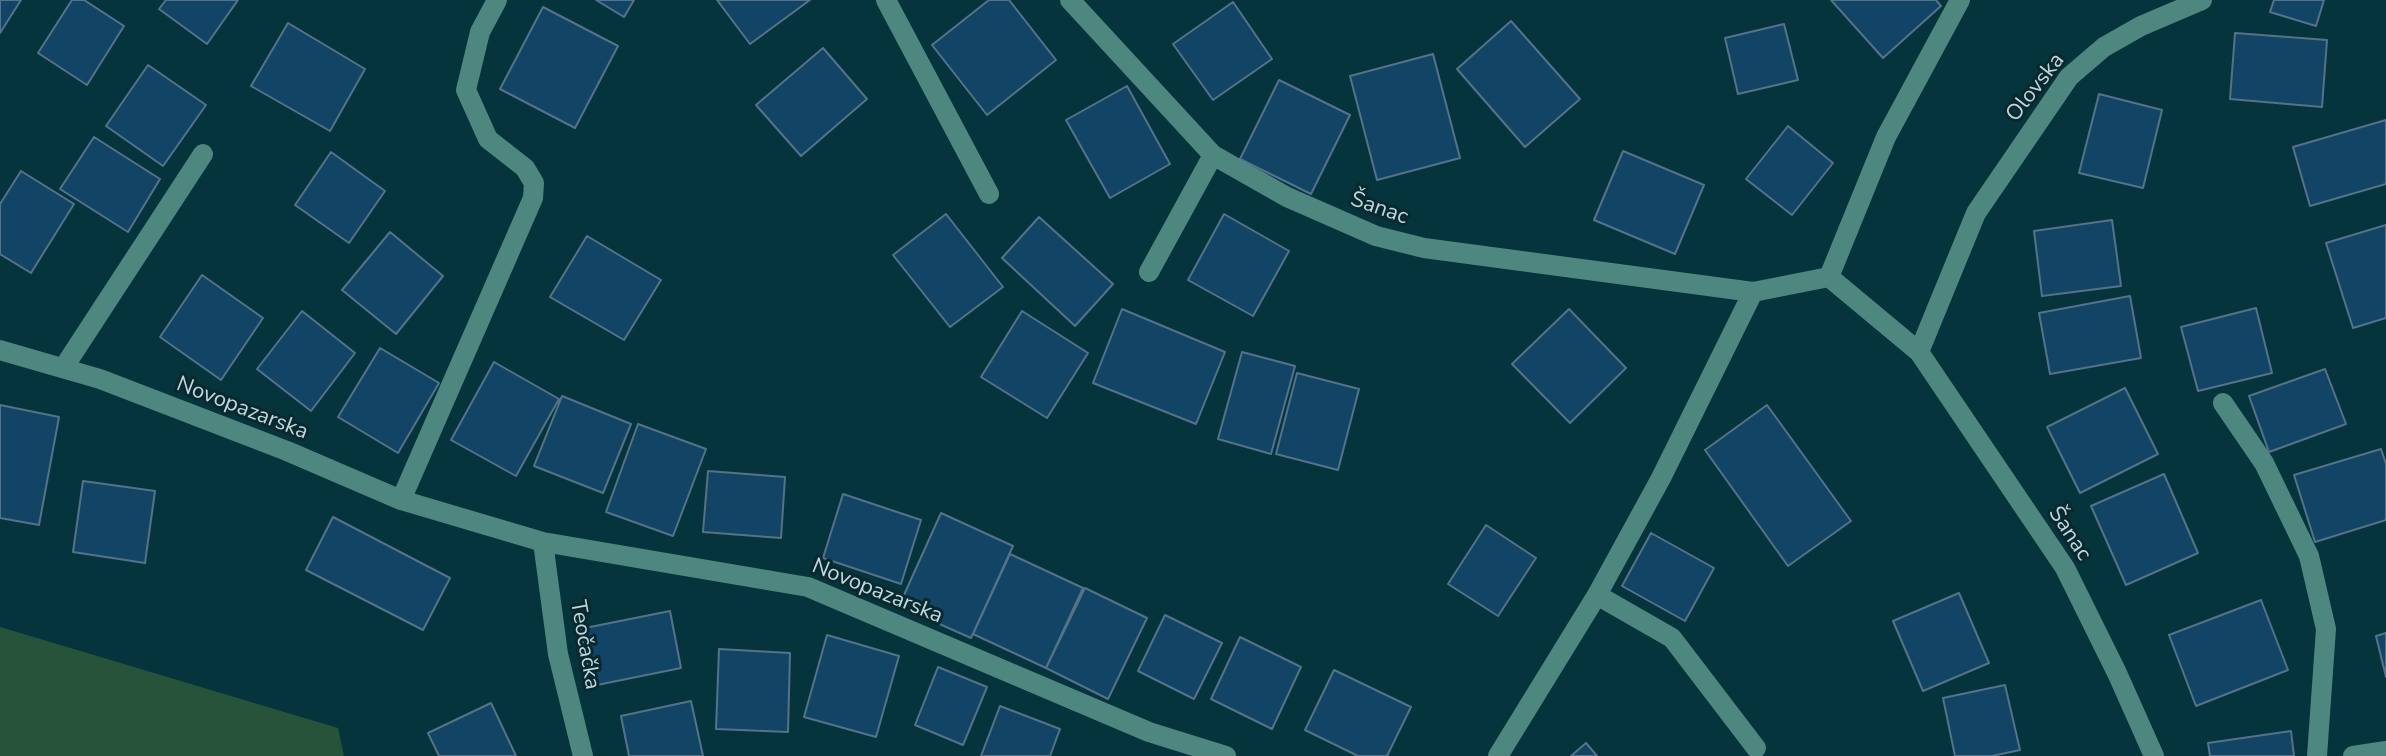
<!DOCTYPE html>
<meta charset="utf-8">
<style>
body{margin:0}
canvas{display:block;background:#06343c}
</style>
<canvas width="2386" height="756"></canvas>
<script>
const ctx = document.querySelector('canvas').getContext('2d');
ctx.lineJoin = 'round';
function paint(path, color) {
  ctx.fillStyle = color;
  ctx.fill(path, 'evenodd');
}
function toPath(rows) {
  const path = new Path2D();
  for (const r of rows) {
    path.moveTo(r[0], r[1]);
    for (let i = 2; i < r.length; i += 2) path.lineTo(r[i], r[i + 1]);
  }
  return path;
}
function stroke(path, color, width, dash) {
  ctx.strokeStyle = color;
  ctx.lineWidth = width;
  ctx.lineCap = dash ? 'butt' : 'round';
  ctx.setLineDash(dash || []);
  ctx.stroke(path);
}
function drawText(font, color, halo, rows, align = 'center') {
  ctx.font = font + ' "Nunito Sans",sans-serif';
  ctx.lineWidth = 6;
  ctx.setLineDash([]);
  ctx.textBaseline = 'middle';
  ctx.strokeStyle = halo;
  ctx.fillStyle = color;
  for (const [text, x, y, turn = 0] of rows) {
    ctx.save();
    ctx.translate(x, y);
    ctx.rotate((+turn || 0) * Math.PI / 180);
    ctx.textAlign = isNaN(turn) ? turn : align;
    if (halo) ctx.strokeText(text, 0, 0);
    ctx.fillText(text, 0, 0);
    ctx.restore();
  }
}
const green = toPath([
 [0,627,338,728,344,756,0,756]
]);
const building = toPath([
 [0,0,21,0,0,33,0,0],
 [72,0,84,0,124,26,87,85,38,53,72,0],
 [166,0,238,0,207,44,159,9,166,0],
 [596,0,634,0,624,17,596,0],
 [717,0,810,0,750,44,717,0],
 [989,0,1009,0,1056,60,987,115,932,45,989,0],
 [1831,0,1936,0,1941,6,1883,58,1831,0],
 [2274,0,2324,0,2316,26,2270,12,2274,0],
 [1233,2,1272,59,1213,100,1173,44,1233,2],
 [543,7,618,46,575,128,500,89,543,7],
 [1511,21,1580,99,1525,147,1457,69,1511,21],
 [288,23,365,69,330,131,251,86,288,23],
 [1784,24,1798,80,1738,94,1725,38,1784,24],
 [2235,33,2327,40,2322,107,2230,99,2235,33],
 [823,48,867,99,801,156,756,105,823,48],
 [1433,54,1460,158,1377,180,1350,76,1433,54],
 [148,65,206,105,163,166,106,126,148,65],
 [1279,80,1350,115,1311,194,1240,159,1279,80],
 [1127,86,1170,164,1110,198,1066,120,1127,86],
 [2099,94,2162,110,2143,188,2079,173,2099,94],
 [2386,120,2386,184,2310,206,2293,147,2386,120],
 [1788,126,1833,163,1792,215,1746,179,1788,126],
 [94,137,160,179,128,232,60,189,94,137],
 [1623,151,1704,185,1675,254,1594,220,1623,151],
 [331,152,385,191,349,243,295,205,331,152],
 [21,171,74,204,31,273,0,254,0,204,21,171],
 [946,214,1003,287,950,327,893,255,946,214],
 [1224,214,1289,251,1253,316,1188,280,1224,214],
 [1039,217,1113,284,1075,326,1002,258,1039,217],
 [2112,220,2121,286,2042,296,2034,231,2112,220],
 [2386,225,2386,318,2353,328,2326,243,2386,225],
 [390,232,443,276,396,334,342,290,390,232],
 [587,236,661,280,624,340,550,297,587,236],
 [202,275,263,318,221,380,160,337,202,275],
 [2130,296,2141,358,2050,374,2039,313,2130,296],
 [2256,308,2272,373,2198,391,2181,327,2256,308],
 [1122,309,1225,352,1196,424,1093,383,1122,309],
 [1569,309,1626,368,1570,423,1512,364,1569,309],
 [302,311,355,353,311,411,257,369,302,311],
 [1022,311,1088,353,1047,418,981,377,1022,311],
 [380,348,439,383,398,453,338,417,380,348],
 [1242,352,1295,366,1271,454,1218,439,1242,352],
 [494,362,559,399,516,476,451,440,494,362],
 [2325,369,2346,424,2269,452,2249,396,2325,369],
 [1297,373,1359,389,1338,470,1276,454,1297,373],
 [2125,388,2158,454,2080,493,2047,427,2125,388],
 [562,396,631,424,603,493,534,466,562,396],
 [0,405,59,417,39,525,0,518,0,405],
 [1767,405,1851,521,1788,566,1705,450,1767,405],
 [638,424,706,449,673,536,606,512,638,424],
 [2381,449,2386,464,2386,520,2315,542,2294,475,2381,449],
 [708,471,785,477,781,538,703,532,708,471],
 [2164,474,2198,553,2126,585,2091,506,2164,474],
 [83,481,155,491,145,563,73,552,83,481],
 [843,494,921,520,901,584,823,558,843,494],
 [941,513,1013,546,971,638,899,606,941,513],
 [333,517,450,578,423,630,306,570,333,517],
 [1486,525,1536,558,1498,616,1448,584,1486,525],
 [1651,533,1714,568,1685,621,1622,586,1651,533],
 [1010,554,1083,588,1046,668,973,634,1010,554],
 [1085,588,1147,618,1108,699,1046,668,1085,588],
 [1959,593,1989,663,1923,691,1893,621,1959,593],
 [2261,600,2288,670,2196,706,2169,635,2261,600],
 [670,611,681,668,592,686,580,629,670,611],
 [1165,615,1222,643,1194,699,1138,671,1165,615],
 [2386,633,2386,677,2376,636,2386,633],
 [827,635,899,656,876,737,804,717,827,635],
 [1240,637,1301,667,1272,729,1211,699,1240,637],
 [719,649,790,653,788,732,716,729,719,649],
 [938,667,987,687,963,745,915,725,938,667],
 [1334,670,1411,707,1387,756,1358,756,1305,730,1334,670],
 [2005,685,2020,750,1992,756,1955,756,1943,698,2005,685],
 [691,701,703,756,629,756,621,716,691,701],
 [491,703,516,756,439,756,428,733,491,703],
 [1000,706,1060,729,1050,756,981,756,1000,706],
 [2291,731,2294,756,2210,756,2208,743,2291,731],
 [1586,743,1597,756,1571,756,1586,743]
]);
const minor = toPath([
 [886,0,989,194],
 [1070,0,1213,155,1287,197,1376,236,1424,248,1753,292,1829,277,1919,352,2065,568,2117,673,2154,756],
 [1149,272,1213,155],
 [1829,277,1886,137,1960,0],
 [0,350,100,379,287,451,401,500,543,542,808,587,1149,732,1226,756],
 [1919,352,1976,213,2069,77,2104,47,2141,26,2202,0],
 [64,367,203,154],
 [2223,403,2264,463,2309,556,2326,629,2317,756],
 [401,500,533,198,534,183,525,168,488,139,466,90,480,32,497,0],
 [543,542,558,654,583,756],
 [1597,595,1672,638,1756,748],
 [1498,756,1597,595,1661,478,1753,292],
 [2353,756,2386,751]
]);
const streetNames = [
 ["Olovska",2036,88,-52],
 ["Šanac",1379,209,19],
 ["Novopazarska",242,409,21],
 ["Šanac",2069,534,57],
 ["Novopazarska",877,592,22],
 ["Teočačka",584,645,80]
];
paint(green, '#27533a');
paint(building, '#114465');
stroke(building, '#557288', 2);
stroke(minor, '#4e8780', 20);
drawText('22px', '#c1d7dc', '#07292f', streetNames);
</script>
